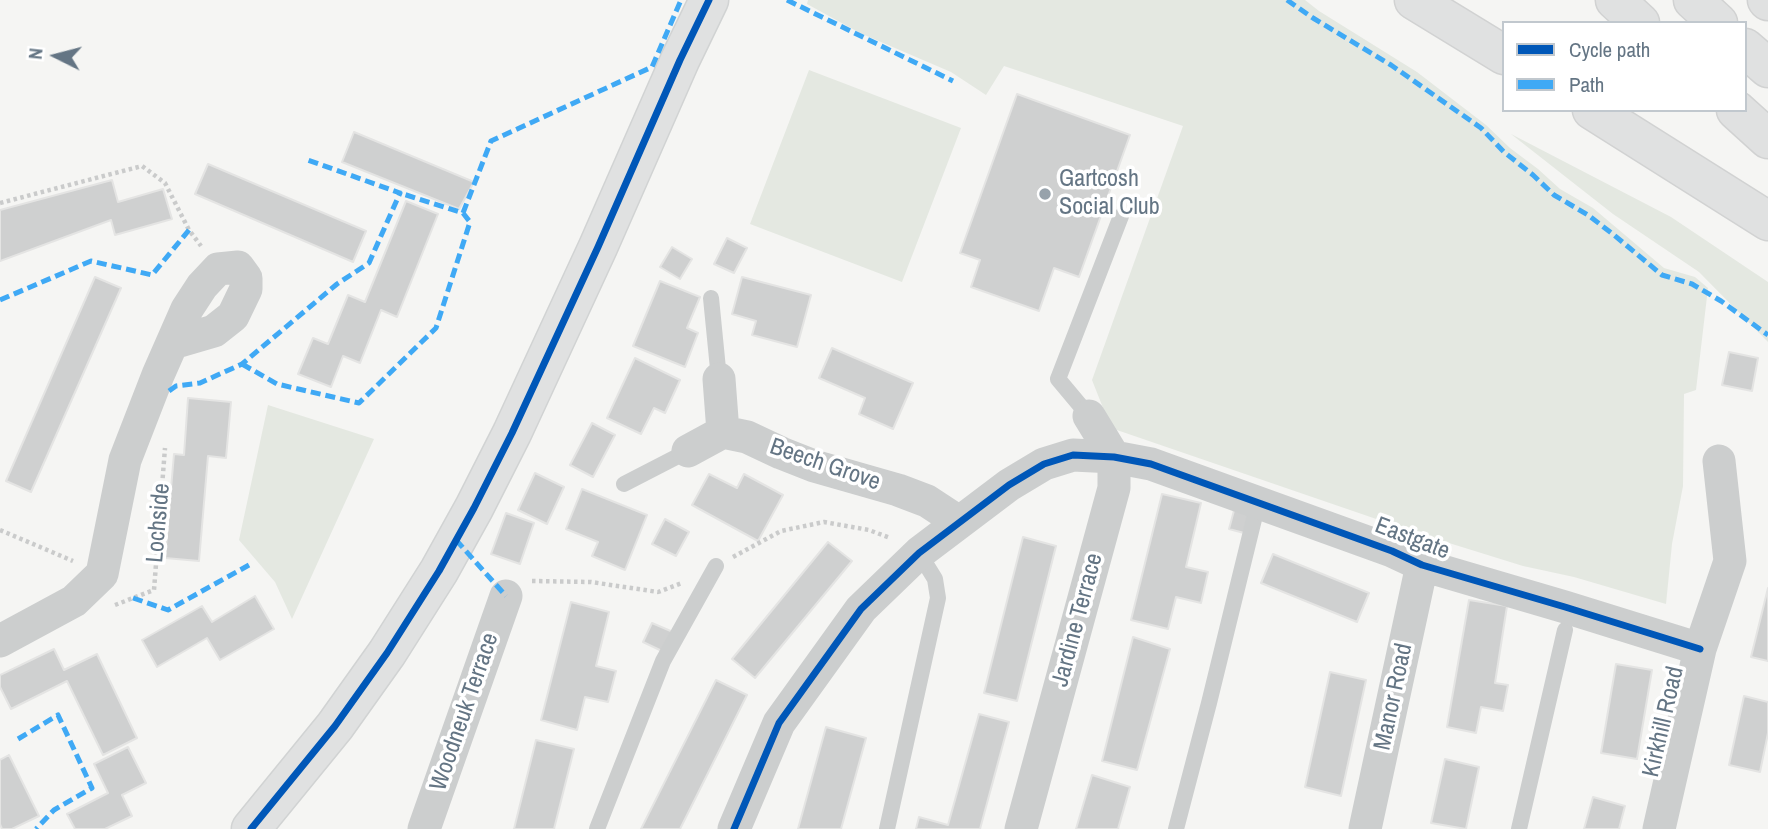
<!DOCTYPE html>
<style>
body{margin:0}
#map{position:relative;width:1768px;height:829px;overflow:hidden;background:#f5f5f3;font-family:"Archivo Narrow",sans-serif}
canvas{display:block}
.legend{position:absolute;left:1502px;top:21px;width:245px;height:91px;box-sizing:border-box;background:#fff;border:2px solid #c1c8ce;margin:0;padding:9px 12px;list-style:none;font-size:21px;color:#647584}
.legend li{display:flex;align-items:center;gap:14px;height:35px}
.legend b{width:35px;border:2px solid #c1c8ce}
.north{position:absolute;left:21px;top:21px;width:70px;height:70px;-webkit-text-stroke:5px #fff;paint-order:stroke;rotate:276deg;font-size:19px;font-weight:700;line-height:28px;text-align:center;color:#647584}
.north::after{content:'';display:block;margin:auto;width:24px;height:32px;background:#647584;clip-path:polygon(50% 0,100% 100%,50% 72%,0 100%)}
</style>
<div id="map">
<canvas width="1768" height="829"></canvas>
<ul class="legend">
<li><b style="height:9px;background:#0057b8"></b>Cycle path</li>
<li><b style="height:9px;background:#3fa9f5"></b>Path</li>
</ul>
<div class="north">N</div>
</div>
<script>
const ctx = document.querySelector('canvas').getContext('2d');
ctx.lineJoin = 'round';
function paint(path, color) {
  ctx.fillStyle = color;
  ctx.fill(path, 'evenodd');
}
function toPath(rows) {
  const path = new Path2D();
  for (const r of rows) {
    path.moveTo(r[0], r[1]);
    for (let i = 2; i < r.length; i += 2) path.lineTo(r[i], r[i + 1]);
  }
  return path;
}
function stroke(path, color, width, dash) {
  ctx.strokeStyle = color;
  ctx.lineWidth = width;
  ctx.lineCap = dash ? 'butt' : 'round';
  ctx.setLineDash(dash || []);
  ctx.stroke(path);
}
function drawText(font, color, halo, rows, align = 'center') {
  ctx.font = font + ' "Archivo Narrow",sans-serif';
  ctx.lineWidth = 7;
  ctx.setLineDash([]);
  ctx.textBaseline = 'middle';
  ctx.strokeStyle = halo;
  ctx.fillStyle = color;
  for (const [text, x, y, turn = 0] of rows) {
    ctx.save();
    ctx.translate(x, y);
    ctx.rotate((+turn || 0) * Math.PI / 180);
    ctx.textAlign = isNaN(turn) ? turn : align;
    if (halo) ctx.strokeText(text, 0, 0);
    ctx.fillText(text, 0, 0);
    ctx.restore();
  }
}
const green = toPath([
 [808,0,1305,0,1319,11,1417,72,1486,125,1510,148,1538,169,1560,189,1593,208,1664,268,1695,277,1708,288,1696,390,1684,394,1683,486,1672,544,1666,604,1574,577,1523,566,1420,534,1111,428,1092,380,1183,126,1004,66,986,95,951,72,860,33,807,4],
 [809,70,961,128,902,282,750,224],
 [1511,134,1671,217,1768,282,1768,342,1699,272,1613,214],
 [268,405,374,439,292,619,275,582,239,540]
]);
const building = toPath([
 [1017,94,1130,135,1079,277,1054,268,1039,311,971,287,980,260,960,253,1017,94],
 [354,132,474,182,459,209,342,162,354,132],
 [208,164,366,231,353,262,195,194,208,164],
 [112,180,118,202,163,189,172,219,115,235,111,220,0,261,0,210,112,180],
 [406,201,438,214,397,317,381,310,360,363,343,356,331,387,298,374,313,338,328,344,348,295,365,302,406,201],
 [727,238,747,248,734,273,714,264,727,238],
 [672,247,692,259,680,279,660,267,672,247],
 [95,277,121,288,31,492,6,481,95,277],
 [742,277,811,295,797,347,752,335,756,321,732,314,742,277],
 [660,281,700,297,687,328,698,333,685,367,633,346,660,281],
 [832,348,913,383,893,429,859,414,865,398,819,378,832,348],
 [1729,352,1758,358,1752,391,1722,385,1729,352],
 [635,358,680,380,665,413,654,408,641,434,607,418,635,358],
 [188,398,231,402,226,458,208,456,199,561,165,558,174,454,184,455,188,398],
 [592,423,615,435,593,477,570,465,592,423],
 [535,473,564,487,547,524,518,510,535,473],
 [709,474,737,488,744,474,783,495,758,541,692,505,709,474],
 [582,489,647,515,625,570,592,556,598,542,566,529,582,489],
 [1162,494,1201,503,1186,567,1208,572,1201,603,1176,597,1168,629,1131,620,1162,494],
 [1236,503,1251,507,1244,533,1229,529,1236,503],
 [506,513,534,523,520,564,491,554,506,513],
 [665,519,689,532,676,556,652,544,665,519],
 [1023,537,1056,546,1017,701,984,693,1023,537],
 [828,542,852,561,755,678,732,659,828,542],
 [1273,554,1369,593,1357,622,1261,583,1273,554],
 [1768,588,1768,661,1751,657,1768,588],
 [255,596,274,629,220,660,207,638,157,667,142,640,202,606,212,622,255,596],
 [1469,600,1507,606,1495,683,1508,685,1503,711,1481,707,1476,733,1447,727,1469,600],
 [571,602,609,612,596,666,616,671,608,702,585,697,577,730,541,720,571,602],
 [652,623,673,632,664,652,643,642,652,623],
 [1133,637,1170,649,1137,770,1102,761,1133,637],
 [54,649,64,670,97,654,137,738,103,755,67,681,11,709,0,687,0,675,54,649],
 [1616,664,1652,670,1637,759,1601,753,1616,664],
 [1330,672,1366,680,1341,796,1305,787,1330,672],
 [716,680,747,695,680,829,641,829,716,680],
 [1744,696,1768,702,1768,733,1760,772,1729,765,1744,696],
 [979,714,1009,722,980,829,916,829,919,817,948,825,979,714],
 [826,727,866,738,841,829,798,829,826,727],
 [536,740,574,749,554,829,514,829,536,740],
 [128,747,146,783,122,795,132,816,105,829,75,829,67,814,108,793,94,764,128,747],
 [9,755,39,816,12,829,2,829,0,824,0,760,9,755],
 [1445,759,1479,767,1466,829,1431,823,1445,759],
 [1092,775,1130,787,1118,829,1076,829,1092,775],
 [1593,797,1625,806,1619,829,1584,829,1593,797]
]);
const path = toPath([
 [0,203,142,166,165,183,189,230,201,246],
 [0,530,73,561],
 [733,557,781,531,824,522,869,530,890,538],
 [532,581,591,582,658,592,682,583],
 [115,605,154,590,165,448]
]);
const lane = toPath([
 [711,298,719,379],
 [1089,416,1058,379,1121,216],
 [624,484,688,451],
 [597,829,663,661,716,566],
 [887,829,938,598,935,579,919,553],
 [1176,829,1209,703,1258,503],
 [1519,829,1565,630]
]);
const street = toPath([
 [719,379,723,432],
 [688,451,723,432,747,437,781,453,814,466,898,490,927,501,959,522],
 [0,641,74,601,102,574,125,460,158,375,187,309,202,286,218,269,238,267,246,278,246,289,233,316,214,331,173,343],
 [424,829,506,596],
 [734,829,779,723,861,609,919,553,1009,485,1044,464,1073,455,1114,457,1151,464,1392,551,1422,565,1565,607,1700,649],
 [1021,829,1114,488,1114,457,1089,416],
 [1365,829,1422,565],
 [1659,829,1700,649,1730,561,1719,461]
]);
const secondary = toPath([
 [251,829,335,726,387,653,439,571,474,508,512,433,598,247,680,60,709,0]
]);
const highway = toPath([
 [1414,0,1504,55],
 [1615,0,1640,23],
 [1693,0,1718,23],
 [1767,0,1768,1],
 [1745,48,1768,68],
 [1592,110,1768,221],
 [1736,110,1768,139]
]);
const quiet = toPath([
 [787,0,953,81],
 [1287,0,1313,18,1391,65,1481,128,1504,152,1533,175,1554,195,1588,215,1614,235,1662,275,1692,284,1721,301,1768,335],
 [463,213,491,141,652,67,681,0],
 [0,300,91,261,152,275,189,230],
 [242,364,277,384,359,403,436,328,470,222,463,213,400,193],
 [169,391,176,386,200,383,242,364,337,284,369,263,400,193,305,159],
 [456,540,506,596],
 [133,598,168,610,249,565],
 [18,739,58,715,92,788,54,810,36,829]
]);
const cycleway = toPath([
 [251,829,335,726,387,653,439,571,474,508,512,433,598,247,680,60,709,0],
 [734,829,779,723,861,609,919,553,1009,485,1044,464,1073,455,1114,457,1151,464,1392,551,1422,565,1565,607,1700,649]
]);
const markers = [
 [1045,194,7,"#97a2ab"]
];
const poiNames = [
 ["Gartcosh",1059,180],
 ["Social Club",1059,208]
];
const streetNames = [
 ["Beech Grove",825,465,19],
 ["Lochside",159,523,-85],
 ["Eastgate",1412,539,21],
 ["Jardine Terrace",1078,620,-75],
 ["Manor Road",1394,697,-78],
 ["Woodneuk Terrace",465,712,-71],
 ["Kirkhill Road",1664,722,-77]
];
paint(green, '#e4e8e1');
paint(building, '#cfd0d0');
stroke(building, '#e4e4e3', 2);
stroke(secondary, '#d1d3d3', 41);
stroke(highway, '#d1d2d2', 41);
stroke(path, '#cacbcb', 4.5, [3.5, 3.5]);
stroke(lane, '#cccece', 16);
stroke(street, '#cccece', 33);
stroke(secondary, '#e0e1e1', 38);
stroke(highway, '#e0e1e1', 38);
stroke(quiet, '#3fa9f5', 5, [10, 5]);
stroke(cycleway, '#0057b8', 7);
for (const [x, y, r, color] of markers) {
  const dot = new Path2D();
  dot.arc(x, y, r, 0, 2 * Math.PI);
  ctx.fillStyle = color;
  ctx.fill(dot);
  stroke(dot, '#fff', 2.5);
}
drawText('24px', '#647584', '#fff', poiNames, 'left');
drawText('24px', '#647584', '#fff', streetNames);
</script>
